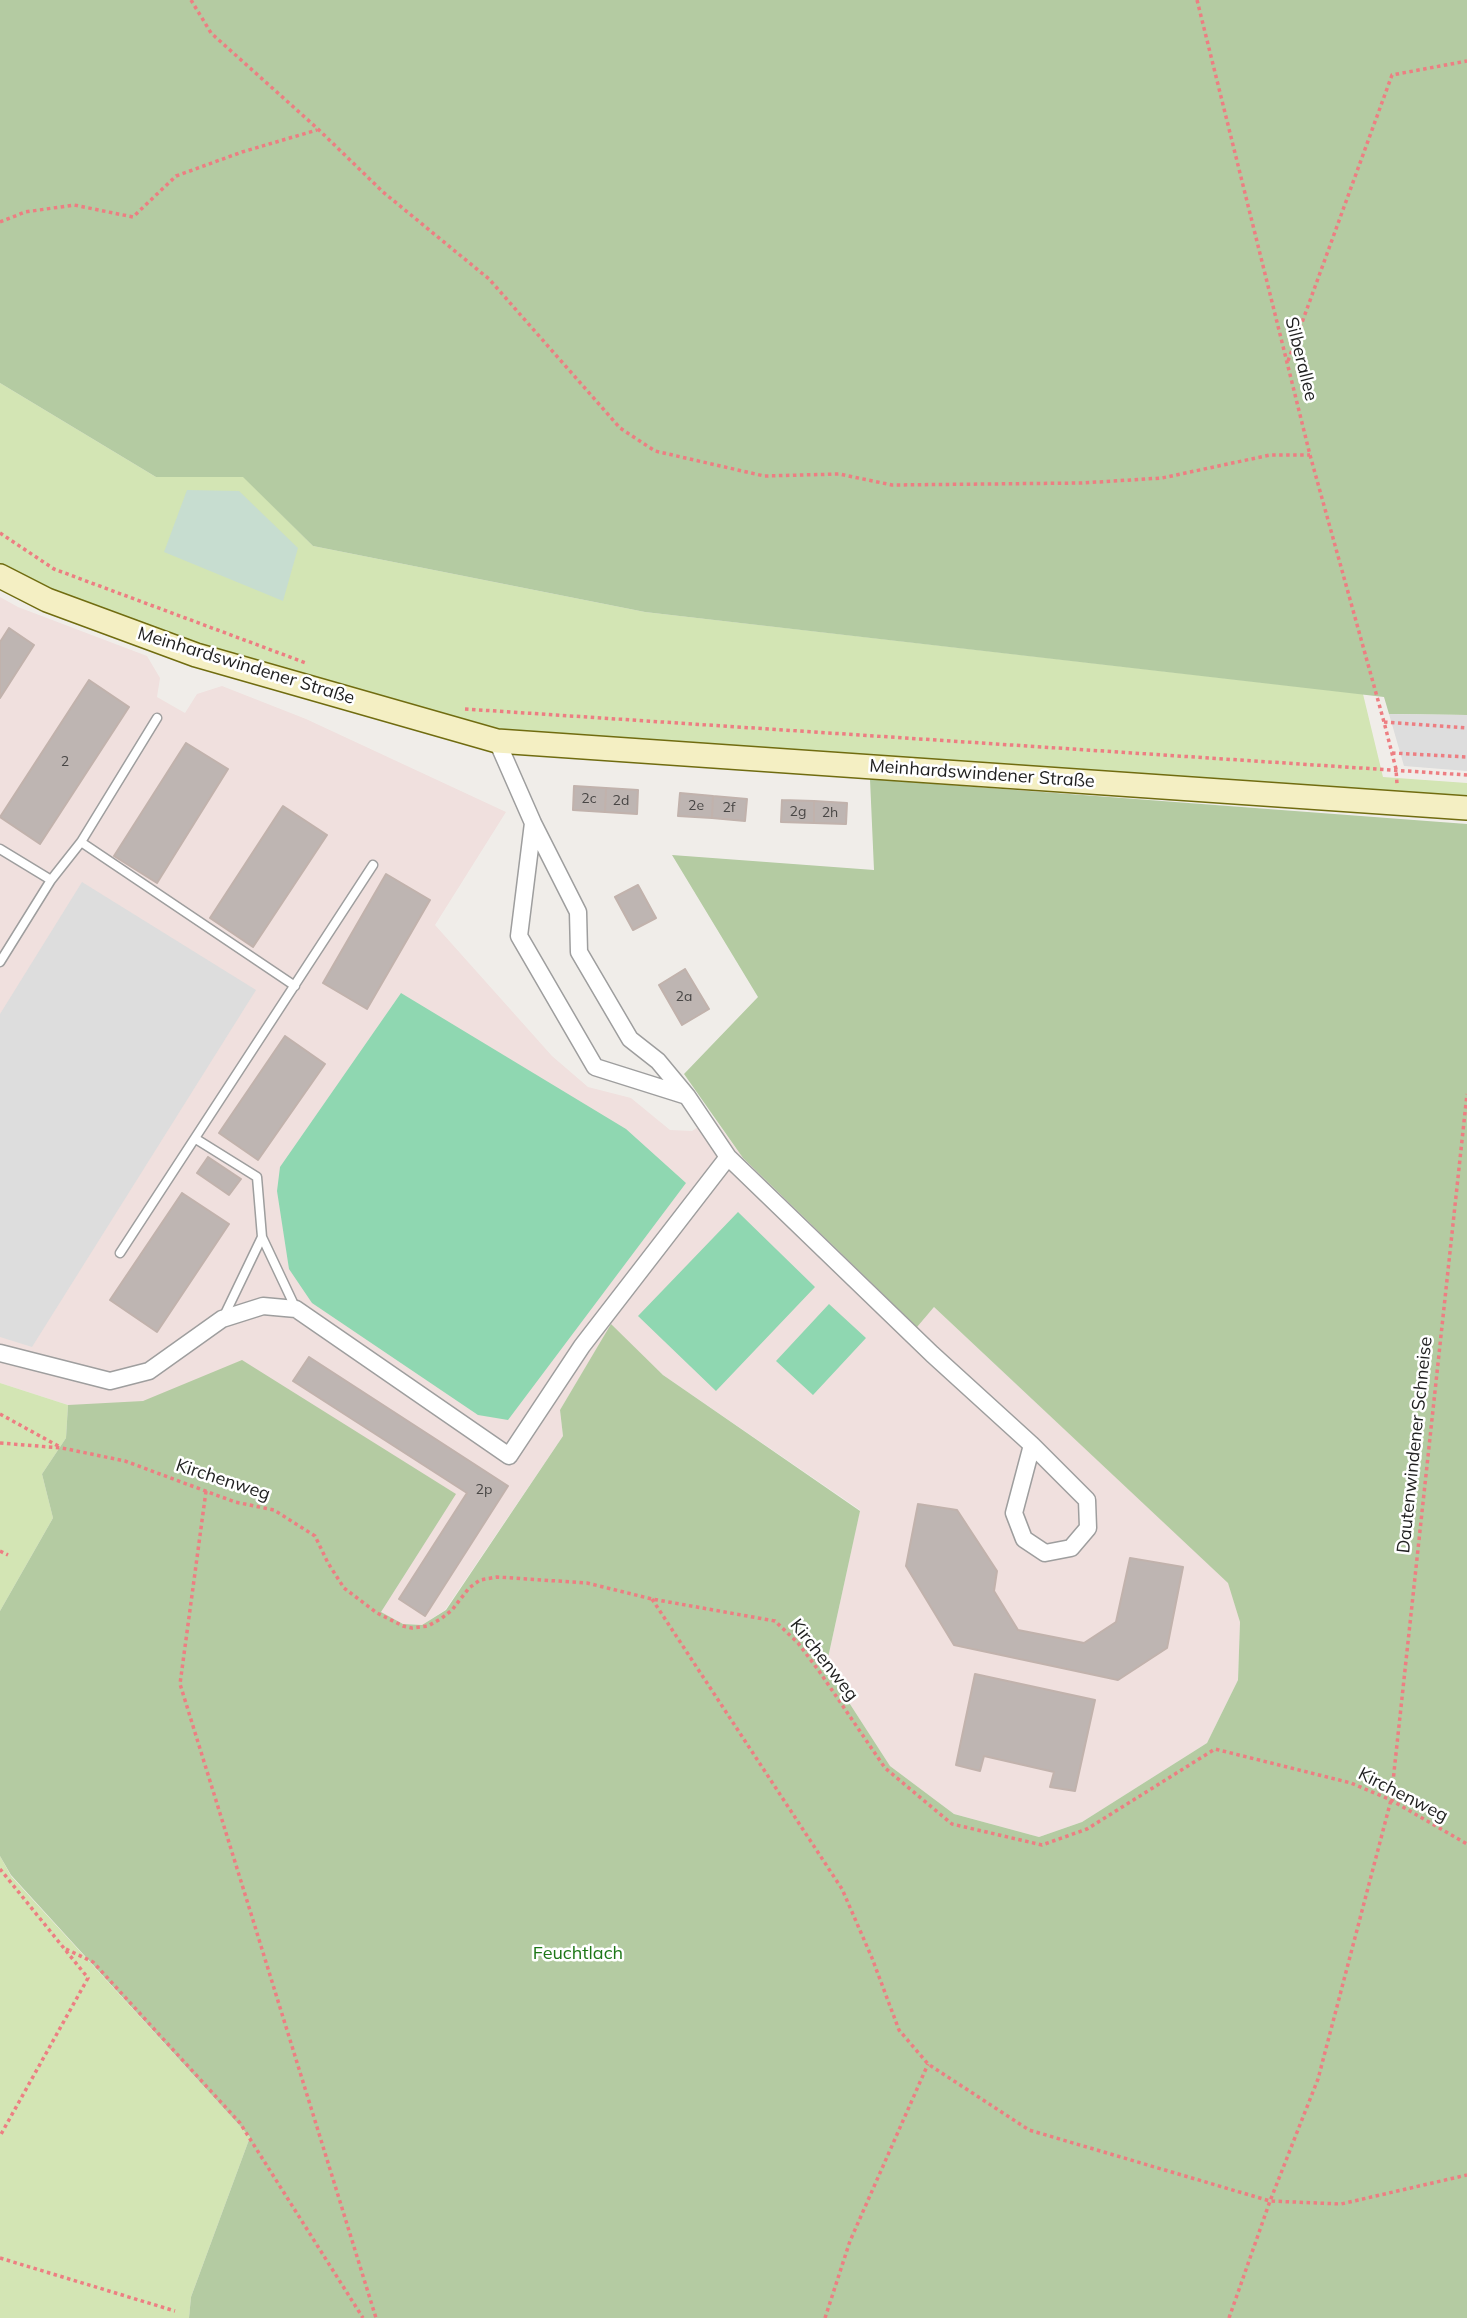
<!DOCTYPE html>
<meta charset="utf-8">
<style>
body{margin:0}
canvas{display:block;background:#f0ede9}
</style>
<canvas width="1467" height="2318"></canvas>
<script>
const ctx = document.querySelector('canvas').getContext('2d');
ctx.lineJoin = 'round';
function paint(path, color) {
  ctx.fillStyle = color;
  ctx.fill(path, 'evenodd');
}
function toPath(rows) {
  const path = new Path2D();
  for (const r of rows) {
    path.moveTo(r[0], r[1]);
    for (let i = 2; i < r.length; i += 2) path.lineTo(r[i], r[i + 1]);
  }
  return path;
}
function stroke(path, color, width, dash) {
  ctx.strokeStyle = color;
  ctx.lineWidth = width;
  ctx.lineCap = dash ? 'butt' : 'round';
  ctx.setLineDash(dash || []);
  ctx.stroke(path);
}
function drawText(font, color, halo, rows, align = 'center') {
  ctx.font = font + ' Mulish,sans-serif';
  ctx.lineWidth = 5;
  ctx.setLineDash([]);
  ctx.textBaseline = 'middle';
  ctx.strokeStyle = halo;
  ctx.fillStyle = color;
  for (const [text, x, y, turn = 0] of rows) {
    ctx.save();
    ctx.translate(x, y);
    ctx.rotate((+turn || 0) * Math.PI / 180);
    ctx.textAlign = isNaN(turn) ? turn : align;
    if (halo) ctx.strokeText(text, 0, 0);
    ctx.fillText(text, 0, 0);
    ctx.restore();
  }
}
const military = toPath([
 [0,597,18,607,147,656,160,678,157,697,185,713,197,694,222,686,306,719,506,812,435,925,552,1056,588,1087,631,1098,670,1130,692,1131,713,1117,743,1158,917,1326,934,1307,1229,1583,1240,1622,1238,1680,1207,1743,1082,1822,1039,1837,954,1814,890,1766,826,1667,860,1510,663,1375,611,1325,560,1410,563,1436,445,1610,422,1625,403,1624,381,1613,221,1494,68,1405,0,1383]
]);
const grass = toPath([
 [0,383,156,477,243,476,313,546,645,612,1363,694,1383,777,1467,783,1467,797,493,732,193,649,52,596,0,566],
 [0,1383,68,1405,66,1438,42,1474,53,1518,0,1611],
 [0,1856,11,1876,250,2137,191,2297,189,2318,0,2318]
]);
const forest = toPath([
 [0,0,1467,0,1467,715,1389,714,1384,697,645,612,313,546,243,477,156,477,0,383],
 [870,779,1467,824,1467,2318,189,2318,191,2297,250,2137,11,1875,0,1856,0,1611,53,1518,42,1474,66,1438,68,1405,143,1401,242,1360,456,1494,381,1612,403,1624,422,1625,446,1610,563,1436,560,1410,611,1324,663,1375,860,1511,826,1667,890,1766,954,1814,1039,1837,1082,1822,1207,1743,1238,1680,1240,1622,1228,1583,934,1307,917,1327,743,1158,684,1074,758,997,672,855,874,870]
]);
const wetland = toPath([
 [187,490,239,491,298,548,283,601,164,552]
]);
const pitch = toPath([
 [401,993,626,1129,686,1183,508,1420,478,1415,312,1303,289,1269,277,1191,280,1167],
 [738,1212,815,1287,716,1391,638,1316],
 [829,1304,866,1338,813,1395,776,1361]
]);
const parking = toPath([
 [1389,714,1467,715,1467,771,1404,766],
 [82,882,256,990,32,1347,0,1337,0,1014]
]);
const building = toPath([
 [9,628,34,645,0,698,0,642,9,628],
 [89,680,129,707,40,844,0,817,89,680],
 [186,743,228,769,157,883,114,856,186,743],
 [574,786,606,788,605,812,573,810,574,786],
 [606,788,638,790,637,814,605,812,606,788],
 [680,793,713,796,712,818,678,816,680,793],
 [713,796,747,799,745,821,712,818,713,796],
 [782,800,814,801,814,823,781,822,782,800],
 [814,801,847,803,846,824,814,823,814,801],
 [283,806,327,835,253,947,210,918,283,806],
 [386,874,430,900,367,1009,323,983,386,874],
 [638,885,656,918,633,930,615,897,638,885],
 [685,969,709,1009,682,1025,659,985,685,969],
 [285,1036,325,1064,258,1160,219,1133,285,1036],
 [208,1157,241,1179,229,1195,197,1173,208,1157],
 [182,1193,229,1224,157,1332,110,1300,182,1193],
 [309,1357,508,1486,425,1616,399,1599,467,1493,293,1381,309,1357],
 [918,1504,957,1510,997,1571,994,1591,1018,1630,1084,1643,1116,1622,1130,1558,1183,1567,1167,1648,1118,1680,954,1645,906,1566,918,1504],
 [975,1674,1095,1700,1075,1791,1050,1787,1054,1772,984,1756,980,1771,956,1765,975,1674]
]);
const path = toPath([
 [191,0,211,33,318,129,383,192,489,279,620,428,655,451,764,476,839,474,892,485,1082,483,1162,478,1270,455,1310,455],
 [1197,0,1310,455,1384,722,1396,769,1397,784],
 [0,222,25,212,74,205,133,217,176,176,242,152,317,130],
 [1288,361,1392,75,1467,61],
 [0,533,54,569,306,663],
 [465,709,1467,775],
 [1384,722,1467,728],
 [1392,753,1467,757],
 [0,1414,60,1447],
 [0,1443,62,1448,125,1461,235,1502,274,1510,315,1536,328,1563,344,1588,377,1613,403,1626,412,1628,428,1626,442,1618,452,1610,469,1588,480,1580,497,1577,587,1583,652,1599,775,1621,798,1643,819,1671,885,1768,952,1824,1042,1845,1087,1829,1215,1749,1351,1783,1391,1800,1467,1844],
 [206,1491,180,1684,376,2318],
 [0,1551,8,1555],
 [652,1599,842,1889,872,1958,899,2030,928,2064,1029,2130,1270,2201,1341,2204,1467,2175],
 [0,1869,88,1978,0,2136],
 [66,1949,93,1962,240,2123,363,2318],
 [0,2258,175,2311],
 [825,2318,850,2241,928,2064],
 [1229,2318,1270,2201,1318,2079,1391,1800,1467,1094]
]);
const lane = toPath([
 [81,842,295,986],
 [0,849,51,880],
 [0,962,51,880,81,842,157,718],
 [196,1139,257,1177,262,1237,296,1309],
 [120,1253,373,865],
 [224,1316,262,1237]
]);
const street = toPath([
 [533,823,519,936,595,1067,687,1096],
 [728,1157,932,1354,1032,1445,1087,1500,1088,1528,1071,1548,1045,1553,1024,1539,1014,1513,1032,1445],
 [0,1353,110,1381,149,1371,222,1319,263,1306,296,1309,509,1456,582,1346,728,1157,687,1096,658,1061,630,1039,579,952,578,912,533,823,497,741]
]);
const secondary = toPath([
 [0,576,47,600,196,655,497,741,1467,808]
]);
const numberNames = [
 ["2",65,762],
 ["2c",589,799],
 ["2d",621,801],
 ["2e",696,806],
 ["2f",729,808],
 ["2g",798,812],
 ["2h",830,813],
 ["2a",684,997],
 ["2p",484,1490]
];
const streetNames = [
 ["Silberallee",1301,359,76],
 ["Meinhardswindener Straße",246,666,17],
 ["Meinhardswindener Straße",982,774,4],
 ["Dautenwindener Schneise",1415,1445,-84],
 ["Kirchenweg",223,1480,18],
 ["Kirchenweg",824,1660,52],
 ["Kirchenweg",1403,1795,27]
];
const parkNames = [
 ["Feuchtlach",578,1954]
];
paint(military, '#f0e0de');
paint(grass, '#d3e5b4');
paint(forest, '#b4cba2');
paint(wetland, '#c7ddd0');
paint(pitch, '#8fd7b1');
paint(parking, '#ddd');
paint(building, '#beb5b2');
stroke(building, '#c1b2ac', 2);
stroke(lane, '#9e9e9e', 11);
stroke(street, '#9e9e9e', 19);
stroke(secondary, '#706c10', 26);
stroke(path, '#ed7e82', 3.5, [3.5, 3.5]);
stroke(lane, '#fff', 8);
stroke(street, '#fff', 16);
stroke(secondary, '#f4efc3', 23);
drawText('14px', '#484645', null, numberNames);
drawText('18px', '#212121', '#fff', streetNames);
drawText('18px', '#1d7717', '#fff', parkNames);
</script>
